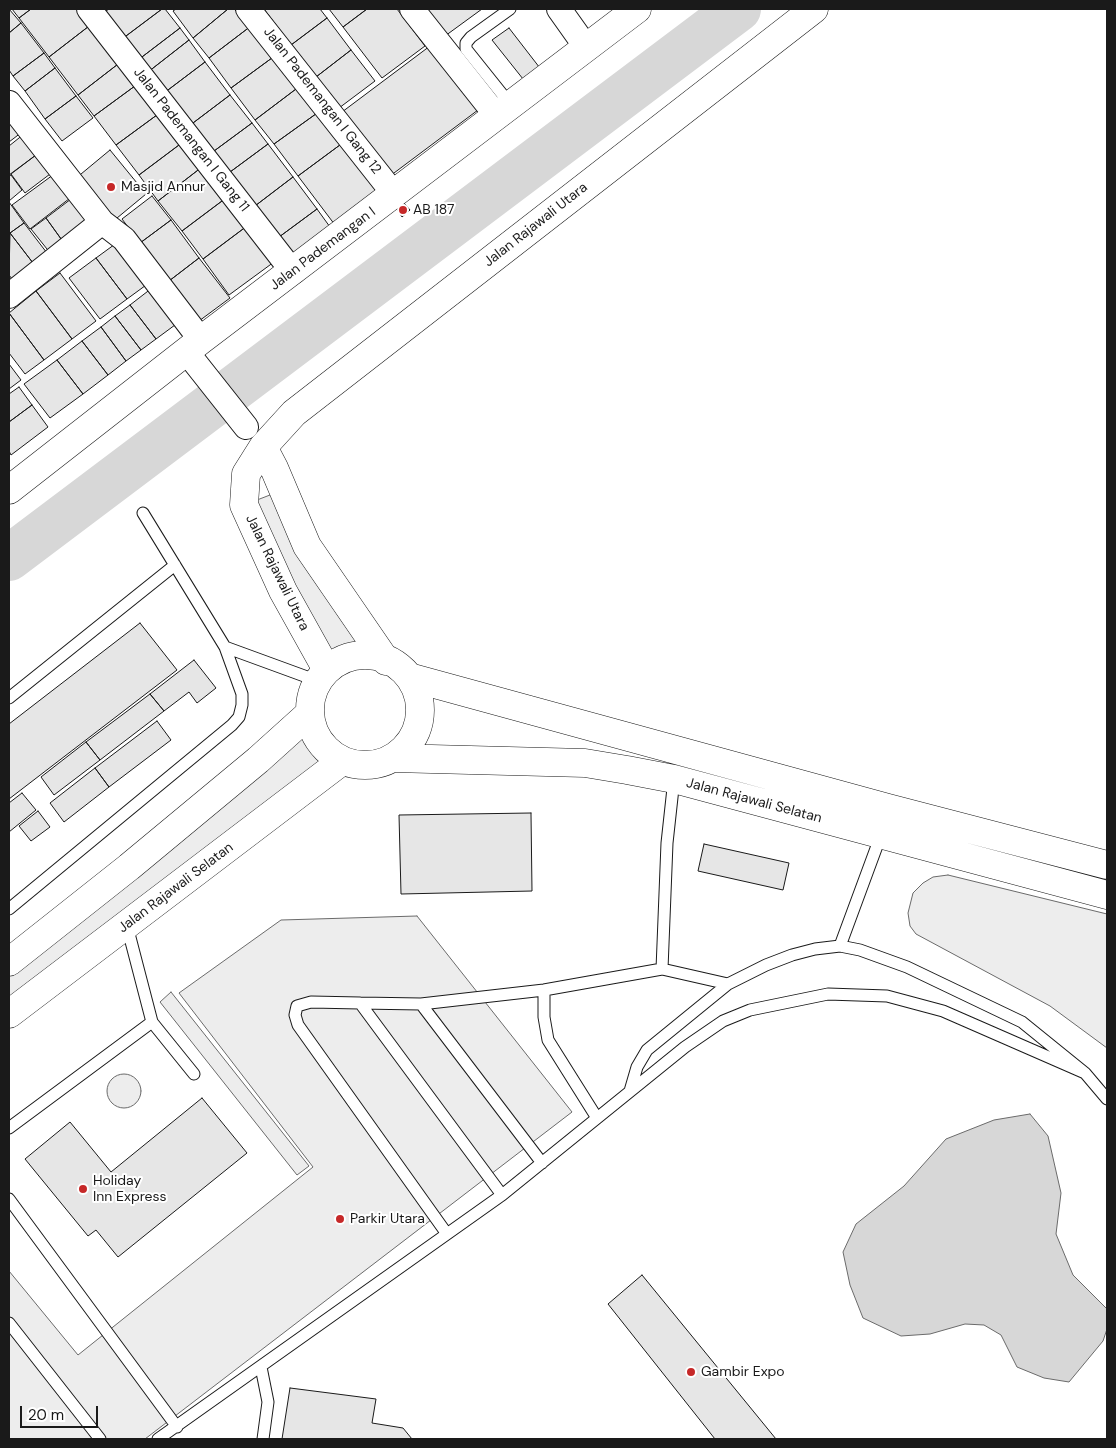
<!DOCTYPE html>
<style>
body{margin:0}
#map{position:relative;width:1116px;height:1448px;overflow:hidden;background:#fff;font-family:"DM Sans",sans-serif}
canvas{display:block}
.frame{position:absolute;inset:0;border:10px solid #1a1a1a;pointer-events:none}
.scale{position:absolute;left:20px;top:1406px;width:78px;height:22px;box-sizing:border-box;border:2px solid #1a1a1a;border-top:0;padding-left:6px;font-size:15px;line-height:18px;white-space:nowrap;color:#1a1a1a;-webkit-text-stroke:4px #fff;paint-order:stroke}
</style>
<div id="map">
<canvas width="1116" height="1448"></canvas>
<div class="frame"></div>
<div class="scale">20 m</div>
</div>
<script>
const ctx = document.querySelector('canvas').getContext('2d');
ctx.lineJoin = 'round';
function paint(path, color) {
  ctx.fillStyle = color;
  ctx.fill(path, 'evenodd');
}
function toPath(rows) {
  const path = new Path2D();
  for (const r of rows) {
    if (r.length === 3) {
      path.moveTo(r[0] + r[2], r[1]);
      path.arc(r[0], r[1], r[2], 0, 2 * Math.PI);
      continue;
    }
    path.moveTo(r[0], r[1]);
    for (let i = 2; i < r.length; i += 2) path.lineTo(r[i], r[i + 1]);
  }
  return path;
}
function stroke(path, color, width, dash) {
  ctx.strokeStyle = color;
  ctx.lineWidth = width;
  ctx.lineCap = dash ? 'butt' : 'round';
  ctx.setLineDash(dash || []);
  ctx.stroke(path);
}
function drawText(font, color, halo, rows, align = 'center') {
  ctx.font = font + ' "DM Sans",sans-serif';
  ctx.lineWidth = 4;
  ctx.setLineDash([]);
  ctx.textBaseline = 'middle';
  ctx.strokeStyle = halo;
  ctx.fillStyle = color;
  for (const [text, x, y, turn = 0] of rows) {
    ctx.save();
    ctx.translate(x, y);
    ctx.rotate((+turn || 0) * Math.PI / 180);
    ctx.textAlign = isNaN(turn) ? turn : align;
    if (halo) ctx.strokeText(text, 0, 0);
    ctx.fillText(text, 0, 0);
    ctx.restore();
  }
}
const built = toPath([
 [283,490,386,661,353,657,327,670,244,505,283,490],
 [312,716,318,736,332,752,9,1014,9,959,312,716],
 [948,875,1107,914,1107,1048,1050,1006,916,934,910,926,908,913,913,893,923,883,933,877,948,875],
 [417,916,572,1112,145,1439,9,1439,9,1271,78,1355,313,1167,179,993,281,920,417,916],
 [171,992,309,1166,297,1175,160,1002,171,992],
 [124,1091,17]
]);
const water = toPath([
 [1030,1114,1048,1136,1061,1193,1056,1234,1073,1275,1107,1309,1107,1329,1103,1341,1069,1382,1044,1378,1017,1367,1001,1335,984,1325,965,1324,930,1334,901,1336,863,1318,850,1285,843,1252,856,1224,904,1186,946,1139,994,1120,1030,1114]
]);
const river = toPath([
 [9,558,738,9]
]);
const building = toPath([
 [9,9,21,23,9,33,9,9],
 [12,9,31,9,19,18,12,9],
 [31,9,82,9,93,23,49,57,19,18,31,9],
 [109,9,162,9,122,39,103,13,109,9],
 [162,9,165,9,180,28,138,60,122,39,162,9],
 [176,9,228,9,193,38,173,11,176,9],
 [228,9,234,9,251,26,209,58,193,38,228,9],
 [264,9,320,9,327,18,291,45,264,9],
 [329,9,367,9,343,27,329,9],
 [367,9,397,9,425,46,382,78,343,27,367,9],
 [424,9,482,9,445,36,424,9],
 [327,18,351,50,316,77,291,45,327,18],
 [21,23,44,53,13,76,9,70,9,33,21,23],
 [93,23,122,61,78,95,49,57,93,23],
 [251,26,276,55,231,88,209,58,251,26],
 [180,28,189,40,148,72,138,60,180,28],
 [509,28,543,72,527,84,492,40,509,28],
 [189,40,205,62,164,93,148,72,189,40],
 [434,43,482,107,390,176,342,112,434,43],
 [351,50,375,81,339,108,316,77,351,50],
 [44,53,55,68,25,91,13,76,44,53],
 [276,55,300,86,255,120,231,88,276,55],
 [122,61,139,83,94,116,78,95,122,61],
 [205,62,230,95,189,126,164,93,205,62],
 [55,68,76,96,45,119,25,91,55,68],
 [139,83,161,112,116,145,94,116,139,83],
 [300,86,320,111,274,144,255,120,300,86],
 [230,95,252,123,210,154,189,126,230,95],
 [76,96,93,118,62,141,45,119,76,96],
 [320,111,348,139,298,176,274,144,320,111],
 [161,112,183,142,139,175,116,145,161,112],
 [9,120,26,129,9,142,9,120],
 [252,123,268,144,226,175,210,154,252,123],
 [29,130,44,149,9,175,9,146,29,130],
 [348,139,385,187,335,225,298,176,348,139],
 [183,142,202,167,158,201,139,175,183,142],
 [268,144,293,177,251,209,226,175,268,144],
 [110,150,146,194,111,223,75,179,110,150],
 [40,152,54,171,25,193,11,174,40,152],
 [202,167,226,198,182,231,158,201,202,167],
 [57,172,74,195,30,229,12,205,57,172],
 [11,175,22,190,9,201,9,176,11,175],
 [293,177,317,209,275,240,251,209,293,177],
 [152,196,171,220,140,243,122,219,152,196],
 [226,198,247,226,203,259,182,231,226,198],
 [71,199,90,224,64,243,46,218,71,199],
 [9,202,24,223,10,233,9,231,9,202],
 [404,203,410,210,402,217,397,209,404,203],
 [317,209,330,227,289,258,275,240,317,209],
 [46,218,64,243,51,254,31,229,46,218],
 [171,220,199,258,169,281,140,243,171,220],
 [24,223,47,253,33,263,10,233,24,223],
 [247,226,274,262,229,295,203,259,247,226],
 [10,233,33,263,12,279,9,275,10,233],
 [122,239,153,280,127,299,96,258,122,239],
 [96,258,127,299,100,319,69,278,96,258],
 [199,258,230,298,199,321,169,281,199,258],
 [60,273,96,321,72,339,36,291,60,273],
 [152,288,179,322,156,339,130,305,152,288],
 [36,291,72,339,44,360,9,313,36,291],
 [130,305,156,339,141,350,115,316,130,305],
 [9,313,44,360,25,374,9,353,9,313],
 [115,316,141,350,126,361,101,327,115,316],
 [101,327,126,361,108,375,82,341,101,327],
 [82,341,108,375,83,394,57,360,82,341],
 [57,360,83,394,50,418,24,384,57,360],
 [9,364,21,380,9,389,9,364],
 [19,387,32,405,9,422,9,394,19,387],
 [32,405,48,427,11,455,9,451,9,422,32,405],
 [140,623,177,670,9,799,9,724,140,623],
 [194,660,216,688,197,703,189,692,164,711,150,694,194,660],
 [150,694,164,711,100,760,86,742,150,694],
 [157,721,171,740,109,787,95,768,157,721],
 [86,742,100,760,54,795,41,777,86,742],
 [95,768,109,787,64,822,50,803,95,768],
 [22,793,36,810,9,832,9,803,22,793],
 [38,811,50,827,31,841,19,826,38,811],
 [531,813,532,891,401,894,399,815,531,813],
 [704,844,789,863,783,890,698,871,704,844],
 [202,1098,247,1153,118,1257,96,1230,88,1236,25,1159,70,1122,111,1172,202,1098],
 [642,1275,776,1439,715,1439,608,1304,642,1275],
 [290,1388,376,1399,372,1423,403,1428,412,1439,282,1439,290,1388]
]);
const lane = toPath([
 [510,104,466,49,466,43,471,37,510,9],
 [143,513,225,647],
 [9,698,175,565],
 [9,909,232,725,239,717,242,705,242,694,225,647,318,681],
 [127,926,152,1022,194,1074],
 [840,946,881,835],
 [662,969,667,843,674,779],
 [544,990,544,1017,548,1040,597,1118],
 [360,1003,421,1004,542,1163],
 [421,1004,544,990,662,969,728,984],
 [630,1091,637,1067,647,1050,728,984,766,965,792,955,815,949,840,946,860,950,907,967,1022,1022,1085,1073,1107,1099],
 [9,1128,152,1022],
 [9,1199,177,1427],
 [447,1234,298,1025,295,1015,297,1006,311,1002,360,1003,502,1195],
 [9,1323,100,1439],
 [261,1367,268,1402,263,1439],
 [158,1439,502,1195,685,1047,723,1021,750,1010,828,994,887,996,943,1011,1085,1073]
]);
const street = toPath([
 [89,9,293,272],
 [248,9,394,194],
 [412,9,496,115],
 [559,9,586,47],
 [9,103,102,222,124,239,201,340],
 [9,296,102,222],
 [193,360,246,427]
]);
const secondary = toPath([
 [263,447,274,468,307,546,386,661],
 [9,490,201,340,637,9],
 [365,710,55],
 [327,670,283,591,244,505,246,474,263,447,294,413,814,9],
 [409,677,888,808,1107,865],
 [393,758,585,763,627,770,674,779,1107,895],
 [9,962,129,867,258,760,309,714],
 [9,1014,342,761]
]);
const markers = [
 [111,187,5,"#c62828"],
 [403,210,5,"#c62828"],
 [83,1189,5,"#c62828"],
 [340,1219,5,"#c62828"],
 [691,1372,5,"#c62828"]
];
const streetNames = [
 ["Jalan Pademangan I Gang 12",322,101,52],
 ["Jalan Pademangan I Gang 11",191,140,52],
 ["Jalan Rajawali Utara",536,225,-38],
 ["Jalan Pademangan I",323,249,-37],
 ["Jalan Rajawali Utara",277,573,64],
 ["Jalan Rajawali Selatan",754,801,15],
 ["Jalan Rajawali Selatan",176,888,-37]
];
const poiNames = [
 ["Masjid Annur",121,187],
 ["AB 187",413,210],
 ["Holiday",93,1181],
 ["Inn Express",93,1197],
 ["Parkir Utara",350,1219],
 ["Gambir Expo",701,1372]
];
paint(built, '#ededed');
stroke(built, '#6a6a6a', 1);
paint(water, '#d7d7d7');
stroke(water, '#6a6a6a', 1);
stroke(river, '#d7d7d7', 46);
paint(building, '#e6e6e6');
stroke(building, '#1a1a1a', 1);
stroke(lane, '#1a1a1a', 13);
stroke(street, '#1a1a1a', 26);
stroke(secondary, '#1a1a1a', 29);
stroke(lane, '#fff', 11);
stroke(street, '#fff', 24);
stroke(secondary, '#fff', 28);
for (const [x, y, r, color] of markers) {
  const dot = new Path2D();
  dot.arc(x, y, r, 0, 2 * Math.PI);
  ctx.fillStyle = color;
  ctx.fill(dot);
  stroke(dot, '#fff', 2);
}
drawText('14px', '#1a1a1a', '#fff', streetNames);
drawText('14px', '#1a1a1a', '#fff', poiNames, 'left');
</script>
